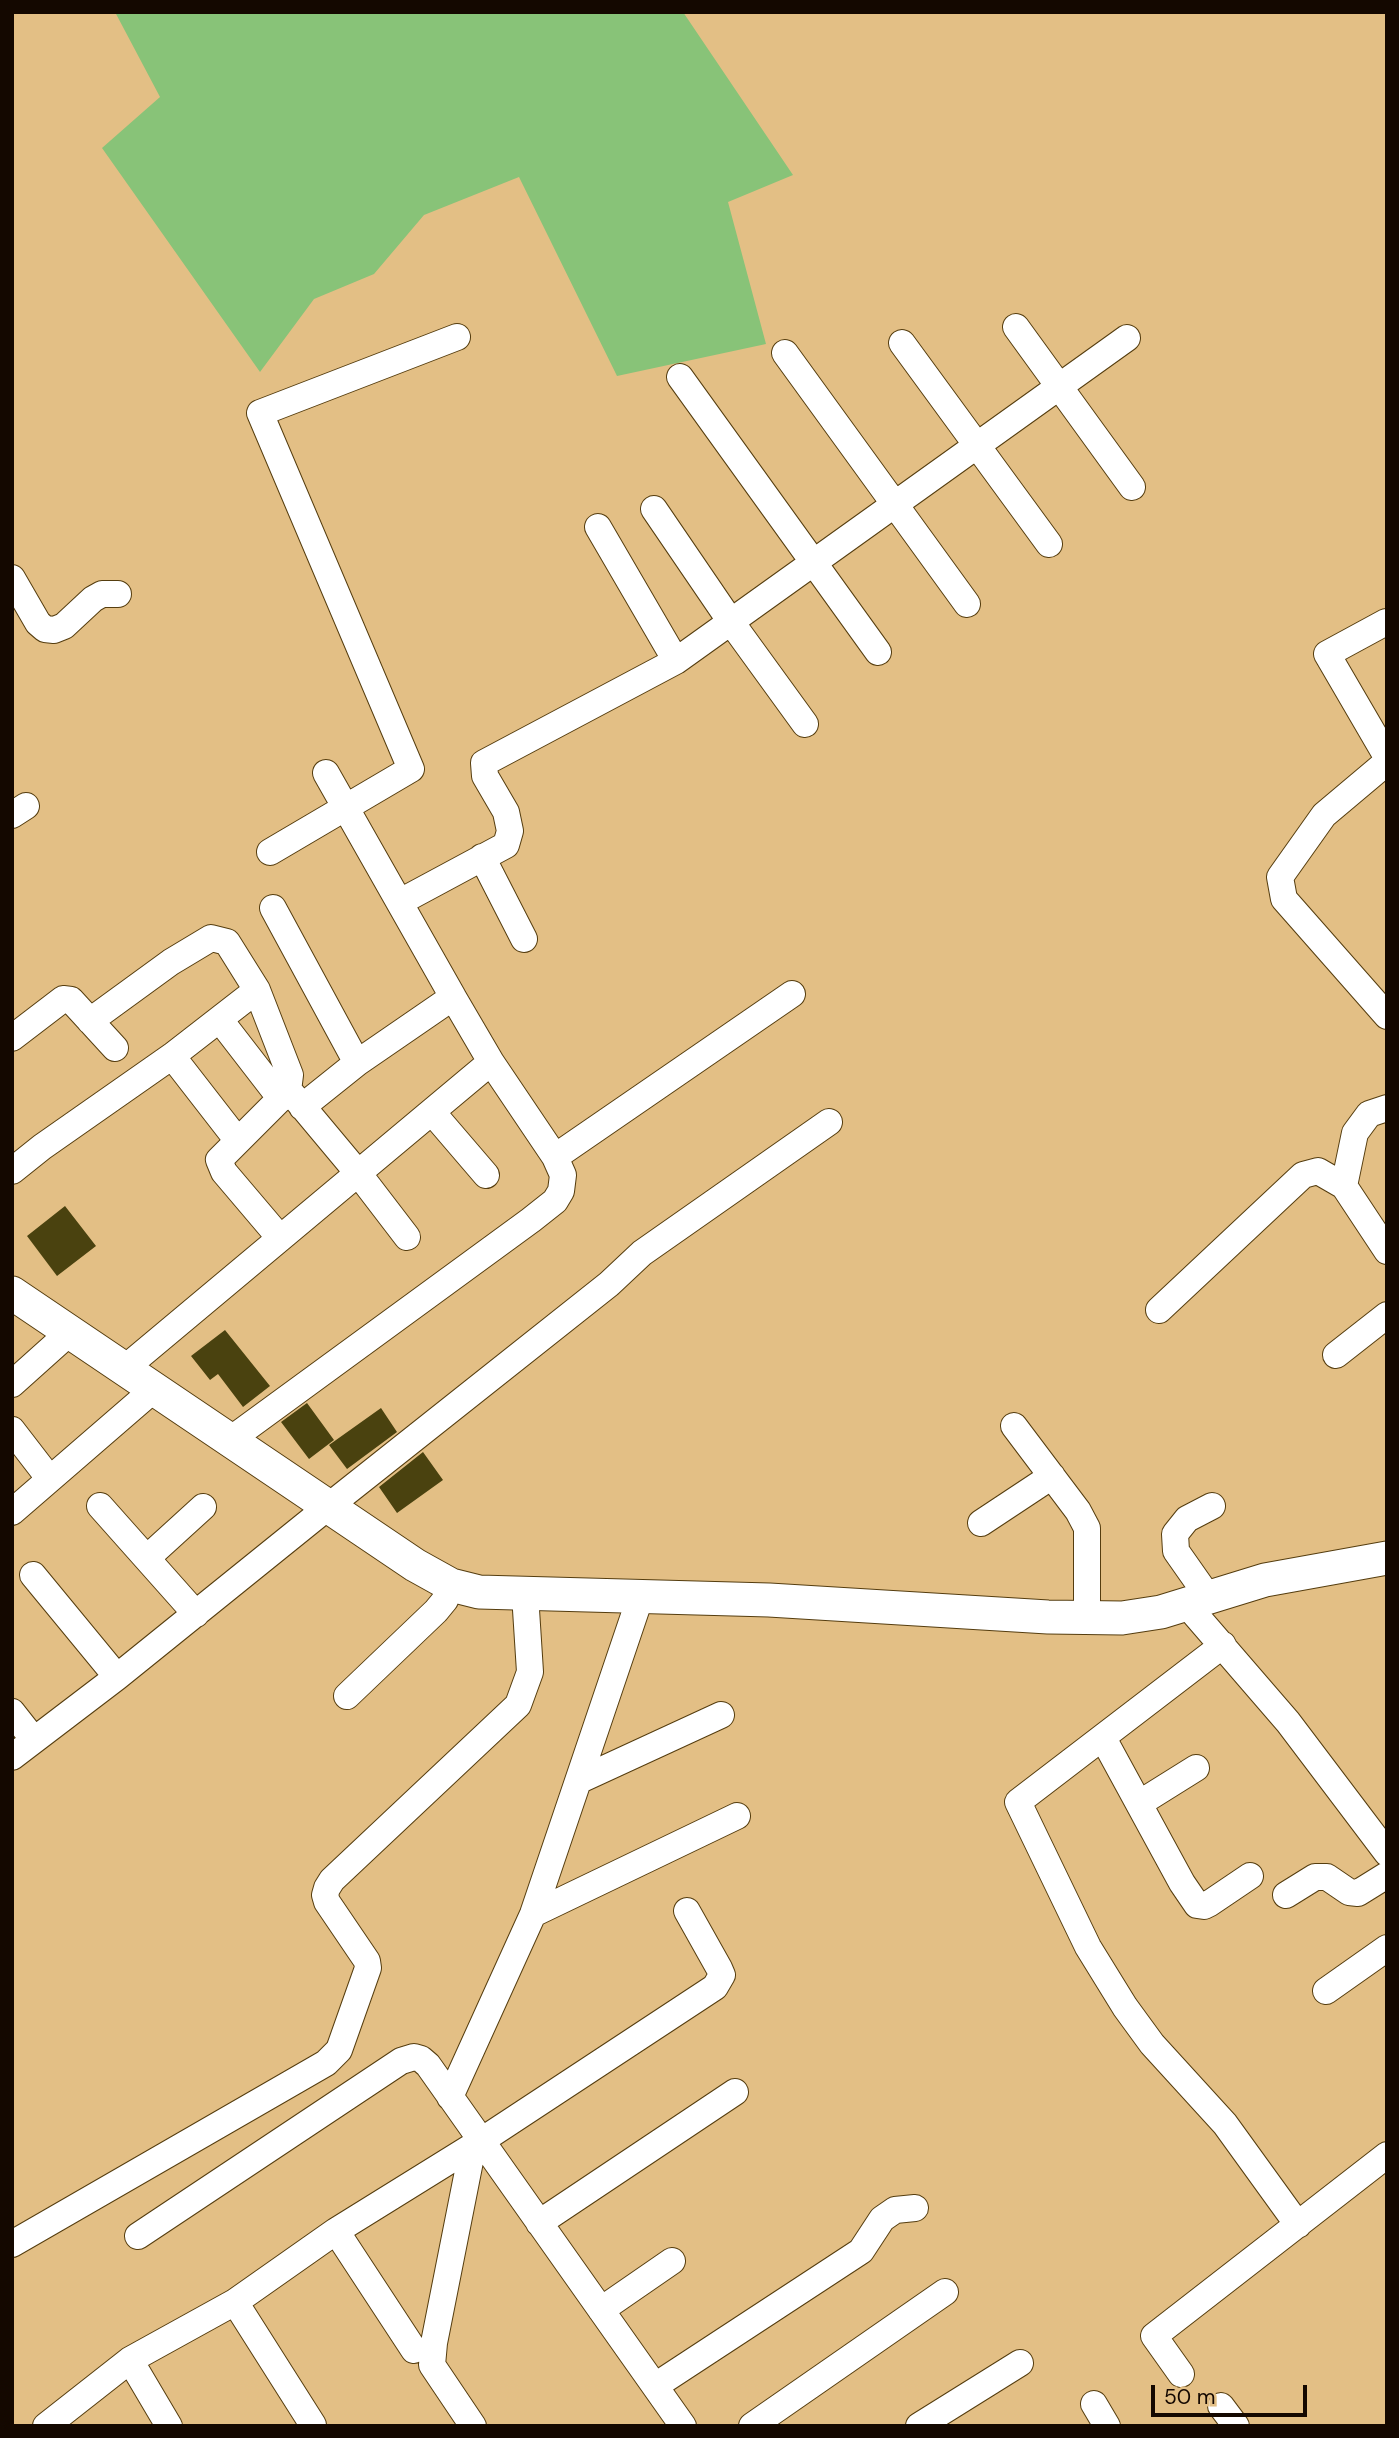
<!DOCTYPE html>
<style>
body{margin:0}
#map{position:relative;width:1399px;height:2438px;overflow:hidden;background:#e3bf85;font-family:"DM Sans",sans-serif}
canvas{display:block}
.frame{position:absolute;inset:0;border:14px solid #140800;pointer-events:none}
.scale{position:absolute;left:1151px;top:2385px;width:156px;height:32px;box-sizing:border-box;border:4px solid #140800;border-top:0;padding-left:9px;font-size:21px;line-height:24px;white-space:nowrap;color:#140800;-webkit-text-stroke:5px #e3bf85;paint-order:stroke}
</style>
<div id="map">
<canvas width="1399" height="2438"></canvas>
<div class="frame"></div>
<div class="scale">50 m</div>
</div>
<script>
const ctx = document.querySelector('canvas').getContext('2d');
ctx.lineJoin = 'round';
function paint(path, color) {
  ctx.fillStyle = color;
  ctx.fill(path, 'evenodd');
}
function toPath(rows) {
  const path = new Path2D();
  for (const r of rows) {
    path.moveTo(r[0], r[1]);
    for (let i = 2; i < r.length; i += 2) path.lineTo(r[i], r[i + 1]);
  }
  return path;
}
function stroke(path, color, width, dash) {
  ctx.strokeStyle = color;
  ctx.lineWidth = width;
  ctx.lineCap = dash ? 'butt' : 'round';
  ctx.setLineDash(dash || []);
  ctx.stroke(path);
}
const green = toPath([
 [115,12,683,12,793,175,728,202,766,344,617,376,519,177,424,215,374,274,314,299,260,372,102,148,160,97]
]);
const building = toPath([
 [65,1206,96,1246,57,1276,27,1236],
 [225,1330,270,1386,243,1407,218,1374,210,1380,191,1356],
 [307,1403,334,1440,309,1459,281,1422],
 [381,1408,397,1432,347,1469,329,1445],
 [423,1452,443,1480,397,1513,379,1487]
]);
const minor = toPath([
 [1016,327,1132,487],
 [902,343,1049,544],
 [785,353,967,604],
 [680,377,878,652],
 [654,509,731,622,805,724],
 [598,527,676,661],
 [12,578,38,623,45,629,54,630,64,626,93,599,102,594,118,594],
 [1386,622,1327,654,1387,757],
 [1387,762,1324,815,1280,877,1284,899,1387,1016],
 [12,815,26,806],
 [270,852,411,769,260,413,457,337],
 [482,857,524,939],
 [400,902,506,845,510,831,506,812,485,776,484,763,676,661,1127,338],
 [273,908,357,1063],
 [220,1020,281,1099],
 [90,1021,171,962,211,938,227,942,257,990,290,1075,288,1091,219,1160,224,1172,280,1238],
 [12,1038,63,999,71,1000,115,1048],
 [172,1056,238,1141],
 [292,1094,358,1173,407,1237],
 [302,1107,357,1063,453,997,326,773],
 [1387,1108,1369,1114,1355,1133,1344,1186,1387,1251],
 [432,1112,486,1175],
 [555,1157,792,994],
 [12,1171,42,1147,172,1056,257,990],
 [1159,1310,1303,1175,1318,1171,1344,1186],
 [1336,1355,1387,1315],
 [124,1369,491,1062],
 [12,1384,70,1332],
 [1014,1426,1078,1511,1087,1528,1087,1618],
 [12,1430,49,1478],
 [230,1440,531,1220,555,1201,561,1191,563,1175,555,1157,491,1062,453,997],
 [100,1506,196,1614],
 [12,1512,153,1390],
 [981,1523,1052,1476],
 [147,1558,203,1507],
 [33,1575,117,1677],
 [1209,1598,1176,1551,1175,1534,1187,1519,1212,1506],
 [1187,1605,1288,1722,1387,1853],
 [1223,1645,1018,1802,1088,1947,1125,2007,1152,2044,1225,2124,1298,2225],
 [347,1696,436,1611,445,1600,451,1585],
 [12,1712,34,1740],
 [1103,1738,1182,1883,1197,1905,1204,1906,1210,1903,1250,1876],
 [12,1757,117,1677,329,1506,609,1284,642,1253,829,1122],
 [580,1780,721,1715],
 [1140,1803,1196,1768],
 [1286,1895,1315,1877,1327,1877,1349,1892,1358,1893,1387,1875],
 [533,1914,737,1816],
 [1326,1991,1387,1948],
 [450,2097,533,1914,641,1595],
 [539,2223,735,2092],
 [336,2231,414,2350],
 [138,2236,401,2061,414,2057,421,2059,428,2065,683,2426],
 [12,2244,326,2063,339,2050,368,1968,367,1961,327,1902,325,1895,327,1888,332,1880,518,1705,530,1672,525,1594],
 [235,2302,313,2425],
 [601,2310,672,2261],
 [130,2360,169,2426],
 [1181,2374,1154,2336,1387,2155],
 [655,2386,861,2251,882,2219,895,2210,915,2208],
 [1094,2404,1107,2426],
 [1221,2406,1236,2426],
 [46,2426,130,2360,235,2302,336,2231,481,2141,715,1987,722,1975,719,1968,687,1911],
 [473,2426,432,2365,434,2343,473,2146],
 [752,2426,945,2292],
 [919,2426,1020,2363]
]);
const major = toPath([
 [12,1293,415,1565,451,1585,479,1592,769,1600,1048,1617,1122,1618,1161,1612,1265,1580,1387,1558]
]);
paint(green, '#88c378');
paint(building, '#4a420f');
stroke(minor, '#553d0f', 28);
stroke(major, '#553d0f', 35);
stroke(minor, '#fff', 26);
stroke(major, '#fff', 33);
</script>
